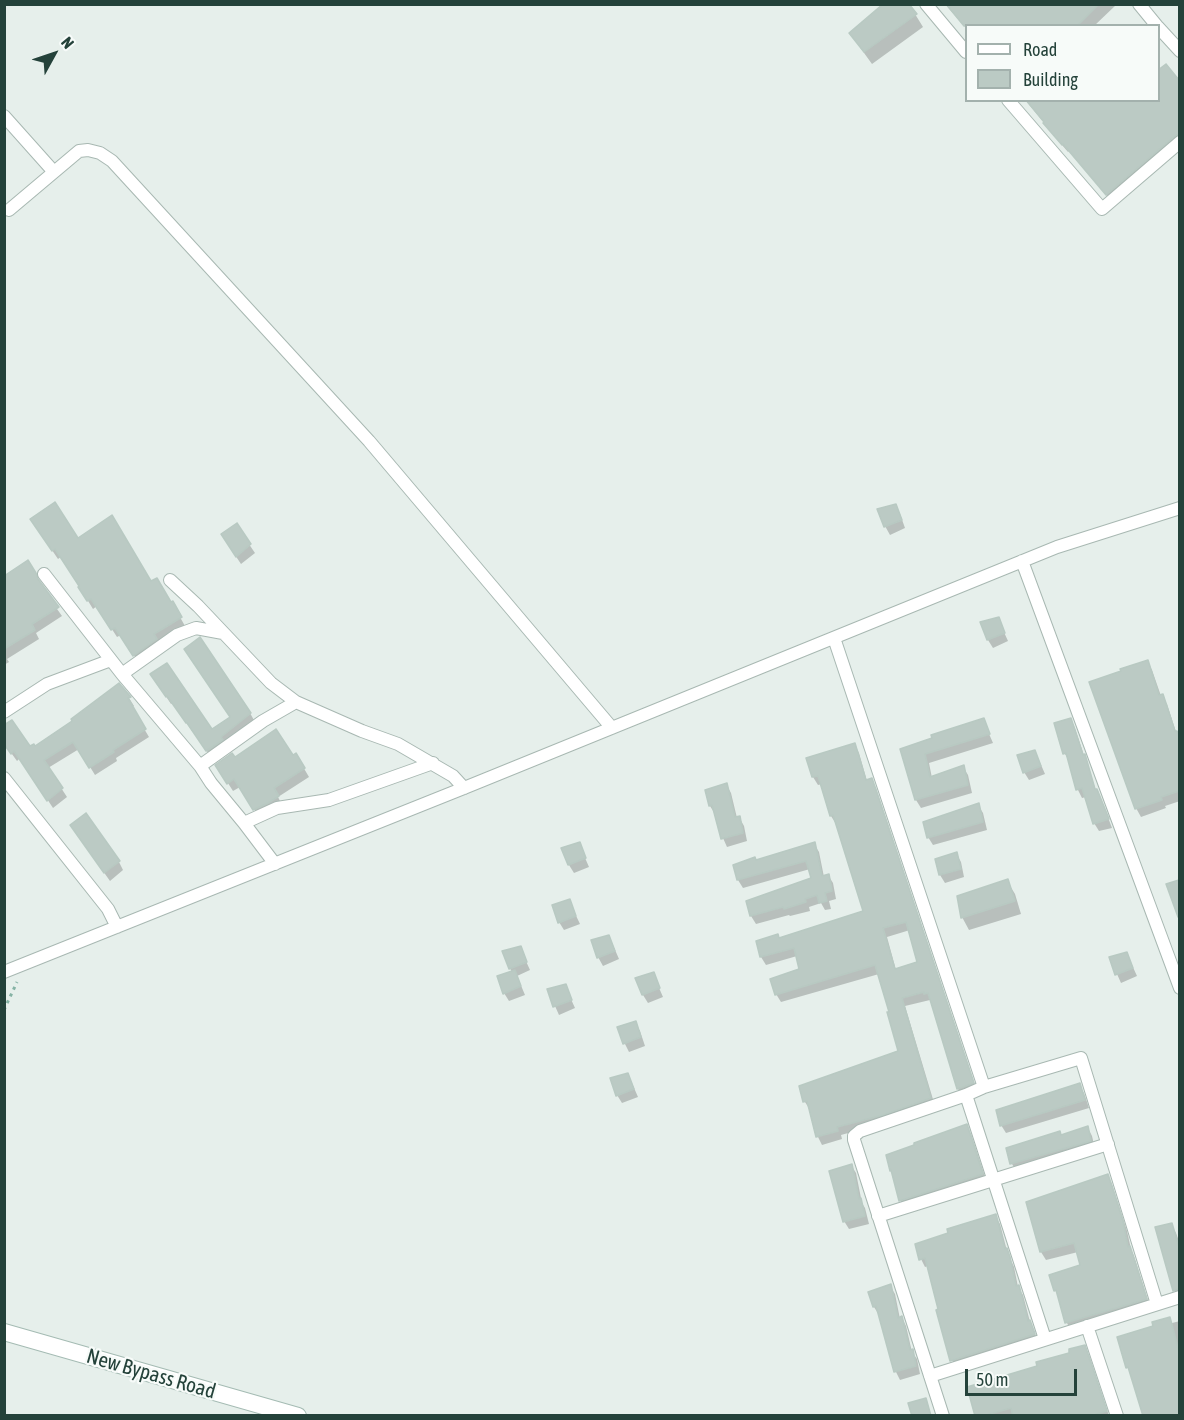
<!DOCTYPE html>
<html>
<head>
<meta charset="utf-8">
<style>
  body { margin:0 }
  #map { position:relative; width:1184px; height:1420px; overflow:hidden; background:#e6efeb; font-family:"Asap Condensed",sans-serif }
  canvas { display:block }
  .frame { position:absolute; inset:0; border:6px solid #24423a; pointer-events:none }
  .legend { position:absolute; left:965px; top:24px; width:195px; height:78px; box-sizing:border-box; background:#f7fbf9; border:2px solid #a3b1ad; margin:0; padding:8px 10px; list-style:none; font-size:18px; color:#24423a }
  .legend li { display:flex; align-items:center; gap:12px; height:30px }
  .legend b { width:30px; border:2px solid #a3b1ad }
  .north { position:absolute; left:24px; top:24px; width:60px; height:60px; -webkit-text-stroke:4px #f7fbf9; paint-order:stroke; rotate:50deg; font-size:16px; font-weight:700; line-height:24px; text-align:center; color:#24423a }
  .north::after { content:''; display:block; margin:auto; width:21px; height:27px; background:#24423a; clip-path:polygon(50% 0,100% 100%,50% 72%,0 100%) }
  .scale { position:absolute; left:965px; top:1369px; width:112px; height:27px; box-sizing:border-box; border:3px solid #24423a; border-top:0; padding-left:8px; font-size:18px; line-height:21px; white-space:nowrap; color:#24423a; -webkit-text-stroke:4px #f7fbf9; paint-order:stroke }
</style>
</head>
<body>
<div id="map">
<canvas width="1184" height="1420"></canvas>
<div class="frame"></div>
<ul class="legend">
<li><b style="height:8px;background:#fff"></b>Road</li>
<li><b style="height:16px;background:#bbcac4"></b>Building</li>
</ul>
<div class="north">N</div>
<div class="scale">50 m</div>
</div>
<script>
const c = document.querySelector('canvas').getContext('2d');
c.lineJoin = 'round';
function fill(path, color) {
  c.fillStyle = color;
  c.fill(path, 'evenodd');
}
function toPath(rows) {
  const path = new Path2D();
  for (const r of rows) {
    path.moveTo(r[0], r[1]);
    for (let i = 2; i < r.length; i += 2) path.lineTo(r[i], r[i + 1]);
  }
  return path;
}
function stroke(path, color, width, dash) {
  c.strokeStyle = color;
  c.lineWidth = width;
  c.lineCap = dash ? 'butt' : 'round';
  c.setLineDash(dash || []);
  c.stroke(path);
}
function drawText(font, color, halo, rows, align = 'center') {
  c.font = font + ' "Asap Condensed",sans-serif';
  c.lineWidth = 4.5;
  c.setLineDash([]);
  c.textBaseline = 'middle';
  c.strokeStyle = halo;
  c.fillStyle = color;
  for (const [text, x, y, turn = 0] of rows) {
    c.save();
    c.translate(x, y);
    c.rotate((+turn || 0) * Math.PI / 180);
    c.textAlign = isNaN(turn) ? turn : align;
    if (halo) c.strokeText(text, 0, 0);
    c.fillText(text, 0, 0);
    c.restore();
  }
}
const shadow = toPath([
  [945,4,1115,4,1116,5,1094,26,966,26,966,27,964,24,963,25],
  [915,14,923,27,872,64,859,46,851,33],
  [1166,67,1180,82,1180,144,1112,202,1069,151,1068,152,1050,131,1046,125,1025,100,1158,100],
  [895,505,900,514,905,528,890,535,885,526],
  [236,525,255,553,241,564,227,543],
  [37,528,77,540,151,583,172,603,185,626,139,663,121,635,117,637,97,606,93,609,61,557,58,559],
  [4,583,40,585,62,616,36,633,39,639,7,659,9,662,4,665],
  [998,619,1008,641,993,648,988,640],
  [1147,661,1152,670,1161,696,1162,696,1167,704,1176,732,1180,737,1180,801,1165,806,1166,808,1141,817,1136,808],
  [157,683,212,732,250,713,255,722,212,759,193,730,192,731,173,703,171,704],
  [119,685,129,698,134,706,131,707,149,737,116,758,117,761,95,775,79,749,48,768,67,797,53,808,20,758,17,761,4,743,35,748,74,721],
  [983,720,993,743,929,763,932,778,963,767,968,775,972,793,921,808,916,800,902,750],
  [1071,720,1075,728,1096,791,1101,799,1112,828,1099,831,1094,823,1086,797,1082,798,1078,790,1070,762,1065,754,1056,724],
  [855,745,859,753,867,781,871,780,876,788,977,1091,963,1097,958,1089,932,1001,930,1000,905,1006,935,1106,888,1122,841,1135,842,1139,822,1145,818,1137,811,1109,810,1110,805,1102,801,1087,900,1052,890,1013,879,974,781,1002,776,994,801,970,797,956,766,965,761,957,758,942,778,936,780,939,864,912,836,824,831,816,822,784,818,785,813,777,808,759],
  [910,930,919,963,896,970,887,937],
  [1035,751,1045,774,1029,780,1024,772],
  [296,755,309,777,278,797,282,805,259,817,240,787,233,791,217,766,234,759,292,758],
  [726,784,731,793,737,818,739,817,744,826,747,841,727,847,723,838,715,814,710,806,706,791],
  [978,805,983,813,987,830,933,845,928,837],
  [76,833,119,862,123,870,110,881],
  [579,844,589,867,574,873,569,865,563,849],
  [814,844,819,852,824,877,828,875,833,883,836,899,829,901,831,909,825,910,821,903,809,907,810,911,790,916,789,915,756,924,751,916,748,902,813,879,810,869,743,888,738,880,735,866,756,861],
  [956,853,961,862,964,877,945,883,940,875],
  [1007,881,1015,894,1021,914,969,930,962,917],
  [569,901,580,924,564,930,559,922],
  [609,936,619,959,603,966,598,957],
  [520,948,530,970,517,976,525,995,509,1001,504,993,512,973,510,968],
  [1127,954,1137,976,1121,983,1117,974,1111,958],
  [653,974,663,997,648,1003,643,995],
  [565,986,575,1008,559,1015,555,1006,549,990],
  [635,1023,640,1031,645,1046,629,1052,625,1044,619,1028],
  [628,1074,638,1097,622,1103,617,1095],
  [1079,1085,1084,1093,1089,1108,1006,1133,1001,1125],
  [966,1126,971,1134,987,1183,905,1208,900,1200],
  [1088,1128,1092,1136,1095,1149,1017,1172,1012,1164,1008,1149,1061,1136],
  [851,1165,856,1173,862,1203,865,1208,869,1224,849,1229,844,1221],
  [1108,1176,1112,1184,1127,1231,1131,1249,1134,1256,1150,1307,1071,1331,1067,1323,1060,1299,1055,1290,1082,1266,1078,1252,1046,1260,1041,1252,1028,1203],
  [995,1216,1000,1224,1007,1251,1014,1267,1018,1287,1023,1295,1030,1322,1034,1330,1038,1343,956,1368,952,1360,928,1266,925,1267,921,1259],
  [1171,1224,1176,1233,1180,1244,1179,1298,1174,1290],
  [890,1286,895,1294,900,1319,902,1318,906,1326,912,1352,917,1359,920,1374,900,1380,896,1372,880,1315,879,1315,874,1307,870,1293],
  [1180,1321,1180,1416,1144,1416,1132,1375,1128,1367,1172,1323],
  [1084,1347,1089,1355,1109,1416,976,1416,1039,1367,1071,1354]
]);
const building = toPath([
  [883,4,909,4,917,14,864,52,849,33,883,4],
  [946,4,1099,4,1077,26,964,26,946,4],
  [1166,64,1179,80,1179,134,1175,136,1106,195,1063,144,1062,145,1043,123,1044,122,1026,100,1158,100,1158,70,1166,64],
  [55,502,78,538,112,515,151,581,157,578,171,602,173,601,182,617,154,634,157,639,133,656,115,628,111,630,91,599,87,601,78,587,79,586,55,549,52,551,30,519,55,502],
  [896,504,902,520,884,527,877,509,896,504],
  [237,523,251,544,236,557,221,534,237,523],
  [28,560,36,573,38,579,59,607,32,624,35,630,4,649,4,576,28,560],
  [999,617,1005,633,987,640,980,622,999,617],
  [200,637,251,713,221,737,223,740,206,751,187,723,186,723,167,696,166,697,150,674,167,663,212,729,230,717,184,649,200,637],
  [1148,660,1159,695,1163,694,1175,731,1177,731,1179,737,1179,791,1161,797,1162,800,1135,809,1089,682,1121,671,1120,669,1148,660],
  [119,683,131,697,128,698,146,729,113,750,114,752,89,768,73,742,44,760,63,788,47,801,14,751,11,754,4,744,4,725,12,720,30,746,34,744,35,746,72,721,71,719,119,683],
  [984,718,990,734,925,754,930,777,964,765,968,785,915,800,900,749,932,738,931,735,984,718],
  [1071,718,1083,755,1085,754,1095,789,1097,789,1109,819,1093,824,1082,788,1076,790,1066,753,1063,754,1054,723,1071,718],
  [276,729,293,755,296,753,305,768,274,788,279,796,268,803,253,810,234,779,227,784,215,765,232,753,235,757,276,729],
  [855,743,866,780,872,778,974,1083,957,1089,928,993,924,994,924,992,902,998,931,1098,883,1115,837,1127,838,1131,816,1137,807,1101,803,1102,799,1086,898,1051,887,1012,889,1012,875,965,775,995,770,979,799,969,794,948,760,957,756,941,778,934,779,938,863,911,833,815,830,816,818,776,812,777,806,758,855,743],
  [906,922,917,962,895,969,883,928,906,922],
  [1035,750,1041,766,1023,773,1017,755,1035,750],
  [727,783,735,817,740,816,743,833,721,839,712,805,709,806,705,790,727,783],
  [979,803,983,822,927,838,923,822,979,803],
  [86,813,120,861,104,873,70,825,86,813],
  [580,842,586,858,568,865,561,848,580,842],
  [815,842,822,876,829,874,832,891,825,893,827,901,819,903,817,895,805,899,806,902,784,909,783,907,750,916,746,901,811,878,806,861,737,880,733,865,755,857,756,860,815,842],
  [957,852,961,869,939,875,935,859,957,852],
  [1008,879,1015,901,961,918,957,896,1008,879],
  [1179,880,1179,916,1178,917,1166,884,1179,880],
  [570,899,576,916,558,923,552,905,570,899],
  [609,935,615,951,597,958,591,940,609,935],
  [521,946,527,962,509,969,502,951,521,946],
  [1127,952,1133,968,1115,975,1109,957,1127,952],
  [515,970,521,986,503,994,497,976,515,970],
  [654,972,660,988,642,995,635,978,654,972],
  [566,984,572,1000,553,1007,547,989,566,984],
  [636,1021,641,1037,623,1044,617,1027,636,1021],
  [628,1073,634,1089,616,1096,610,1078,628,1073],
  [1080,1083,1085,1100,1000,1126,996,1110,1080,1083],
  [967,1124,983,1174,899,1201,891,1170,890,1171,886,1155,914,1145,914,1143,967,1124],
  [1088,1126,1091,1141,1010,1164,1006,1148,1060,1131,1061,1135,1088,1126],
  [852,1164,859,1199,861,1198,865,1216,843,1222,829,1171,852,1164],
  [1108,1174,1123,1221,1128,1247,1130,1246,1147,1299,1065,1323,1056,1290,1054,1291,1049,1275,1080,1265,1074,1243,1040,1252,1026,1202,1108,1174],
  [996,1214,1005,1249,1007,1248,1010,1257,1016,1286,1019,1285,1028,1321,1030,1320,1035,1334,950,1361,936,1310,938,1309,925,1258,919,1260,915,1244,948,1233,947,1229,996,1214],
  [1172,1223,1179,1247,1179,1289,1173,1291,1155,1227,1172,1223],
  [891,1284,898,1318,902,1316,910,1350,913,1349,916,1366,894,1372,876,1306,873,1307,868,1292,891,1284],
  [1170,1317,1179,1352,1179,1416,1143,1416,1128,1367,1126,1368,1117,1337,1153,1326,1152,1322,1170,1317],
  [1085,1345,1107,1411,1090,1416,1013,1416,1011,1408,983,1416,975,1416,967,1387,1037,1366,1036,1362,1069,1353,1069,1349,1085,1345],
  [926,1398,931,1416,912,1416,908,1403,926,1398]
]);
const path = toPath([
  [4,1010,17,982]
]);
const minor = toPath([
  [926,4,966,52],
  [1139,4,1157,26],
  [1158,27,1180,51],
  [1008,100,1102,209,1180,142],
  [4,116,54,172],
  [9,210,79,151,88,150,100,153,112,161,369,441,612,728],
  [1022,561,1180,988],
  [44,574,122,674,200,766,211,783,244,823,275,864],
  [170,580,198,606,271,683,296,702,362,731,398,744,453,776,464,788],
  [834,638,984,1087],
  [122,674,177,635,196,628,223,633],
  [4,712,47,684,111,660],
  [200,766,263,721,296,702],
  [4,778,108,909,117,927],
  [244,823,277,808,329,800,433,763],
  [4,972,464,788,1057,547,1180,508],
  [966,1095,1045,1339],
  [878,1216,1108,1144],
  [1087,1326,1117,1416],
  [930,1376,1180,1297],
  [943,1416,854,1140,854,1136,860,1131,966,1095,984,1087,1081,1058,1157,1304]
]);
const secondary = toPath([
  [4,1332,298,1416]
]);
const streetNames = [
  ["New Bypass Road",151,1374,16]
];
fill(shadow, '#0003');
fill(building, '#bbcac4');
stroke(building, '#b8c9c2', 1.5);
stroke(minor, '#a8b8b2', 14);
stroke(secondary, '#a4bbb3', 18);
stroke(path, '#86b3a5', 3, [3, 4.5]);
stroke(minor, '#fff', 12);
stroke(secondary, '#fff', 16);
drawText('21px', '#24423a', '#f7fbf9', streetNames);
</script>
</body>
</html>
